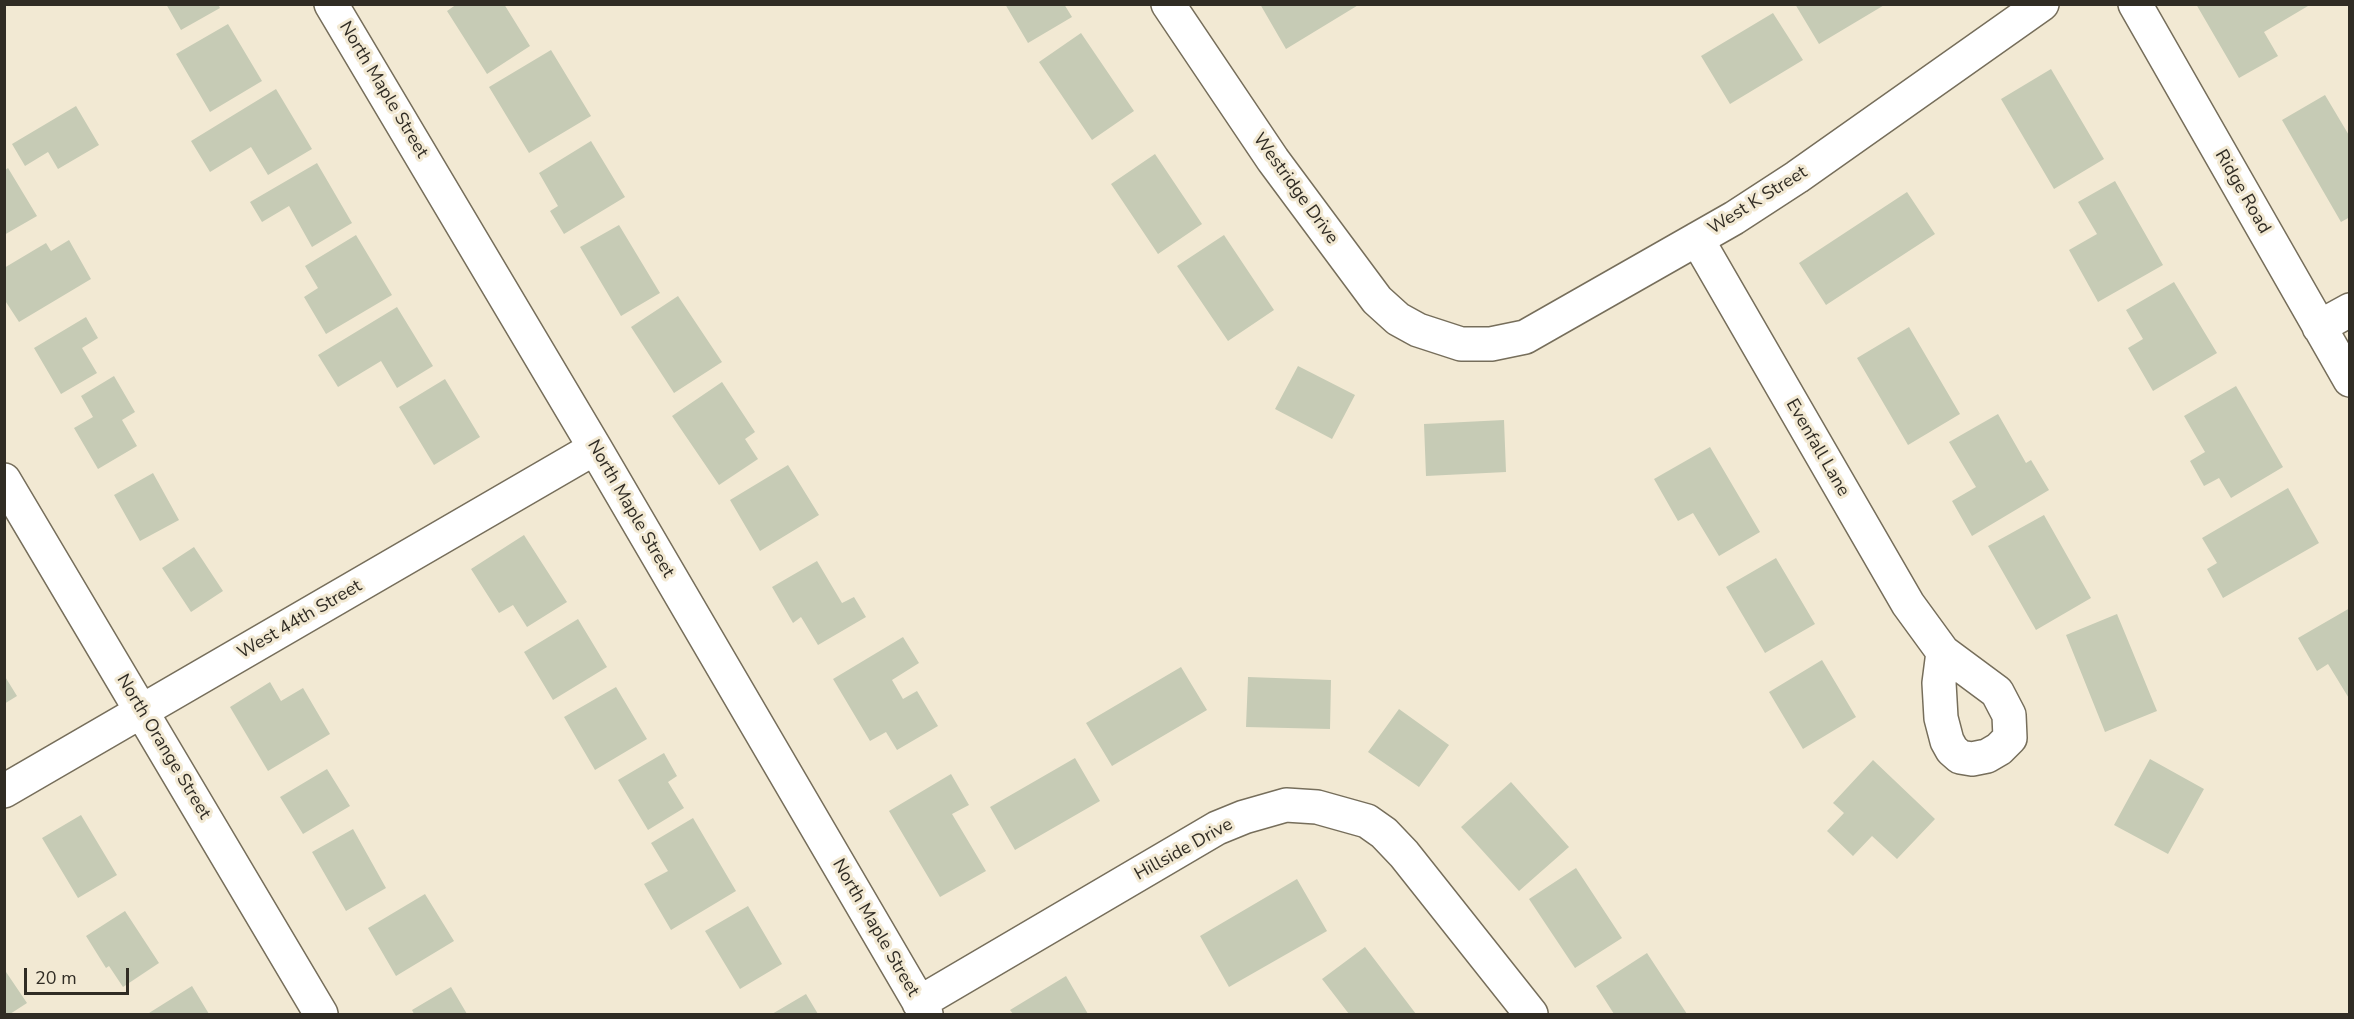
<!DOCTYPE html>
<html>
<head>
<meta charset="utf-8">
<style>
  body { margin:0 }
  #map { position:relative; width:2354px; height:1019px; overflow:hidden; background:#f2e9d3; font-family:"Nunito Sans",sans-serif }
  canvas { display:block }
  .frame { position:absolute; inset:0; border:6px solid #302c24; pointer-events:none }
  .scale { position:absolute; left:24px; top:968px; width:105px; height:27px; box-sizing:border-box; border:3px solid #302c24; border-top:0; padding-left:8px; font-size:18px; line-height:21px; white-space:nowrap; color:#302c24; -webkit-text-stroke:4px #f2e9d3; paint-order:stroke }
</style>
</head>
<body>
<div id="map">
<canvas width="2354" height="1019"></canvas>
<div class="frame"></div>
<div class="scale">20 m</div>
</div>
<script>
const c = document.querySelector('canvas').getContext('2d');
c.lineJoin = 'round';
function fill(path, color) {
  c.fillStyle = color;
  c.fill(path, 'evenodd');
}
function toPath(rows) {
  const path = new Path2D();
  for (const r of rows) {
    path.moveTo(r[0], r[1]);
    for (let i = 2; i < r.length; i += 2) path.lineTo(r[i], r[i + 1]);
  }
  return path;
}
function stroke(path, color, width, dash) {
  c.strokeStyle = color;
  c.lineWidth = width;
  c.lineCap = dash ? 'butt' : 'round';
  c.setLineDash(dash || []);
  c.stroke(path);
}
function drawText(font, color, halo, rows, align = 'center') {
  c.font = font + ' "Nunito Sans",sans-serif';
  c.lineWidth = 6;
  c.setLineDash([]);
  c.textBaseline = 'middle';
  c.strokeStyle = halo;
  c.fillStyle = color;
  for (const [text, x, y, turn = 0] of rows) {
    c.save();
    c.translate(x, y);
    c.rotate((+turn || 0) * Math.PI / 180);
    c.textAlign = isNaN(turn) ? turn : align;
    if (halo) c.strokeText(text, 0, 0);
    c.fillText(text, 0, 0);
    c.restore();
  }
}
const building = toPath([
  [166,4,218,4,220,8,181,30],
  [457,4,504,4,530,46,487,74,447,11],
  [1005,4,1064,4,1072,17,1028,43],
  [1260,4,1360,4,1286,49],
  [1795,4,1886,4,1819,44],
  [2196,4,2307,4,2308,6,2264,32,2278,56,2239,78],
  [1773,13,1803,60,1730,104,1701,56],
  [228,24,262,81,210,112,176,54],
  [1081,33,1134,111,1092,140,1039,62],
  [551,50,591,116,529,153,489,87],
  [2051,69,2104,159,2054,189,2001,99],
  [276,89,312,149,268,175,251,147,210,172,191,141],
  [2325,95,2350,137,2350,217,2341,222,2282,120],
  [76,106,99,145,58,169,48,152,25,166,12,144],
  [591,141,625,197,564,234,550,211,558,206,539,173],
  [1155,154,1202,224,1158,254,1111,184],
  [317,163,352,223,312,247,289,206,262,222,250,202],
  [8,168,37,216,4,235,4,171],
  [2115,181,2163,265,2098,302,2069,250,2097,234,2078,202],
  [1907,192,1935,234,1826,305,1799,263],
  [619,225,660,293,621,316,580,247],
  [356,235,392,295,326,334,304,297,318,288,305,266],
  [1224,235,1274,310,1228,341,1177,266],
  [69,240,91,279,19,322,4,299,4,268,46,243,51,251],
  [2174,282,2217,353,2153,391,2128,348,2143,339,2126,310],
  [678,296,722,362,674,393,631,327],
  [397,307,433,366,397,388,381,361,338,387,318,355],
  [86,317,98,338,82,348,97,373,61,394,34,348],
  [1909,327,1960,414,1908,445,1857,358],
  [1298,366,1355,395,1332,439,1275,409],
  [114,376,135,412,122,420,137,446,98,469,74,428,93,417,81,396],
  [445,379,480,437,434,465,399,407],
  [722,382,755,432,745,439,758,459,719,485,672,416],
  [2236,386,2283,467,2231,498,2219,478,2204,486,2190,461,2205,452,2184,416],
  [1998,414,2026,463,2031,460,2049,490,1972,536,1952,501,1976,487,1949,442],
  [1504,420,1506,472,1426,476,1424,424],
  [1710,447,1760,532,1719,556,1693,513,1678,521,1654,479],
  [788,465,819,515,760,551,730,500],
  [153,473,179,520,140,541,114,495],
  [2288,488,2319,543,2223,598,2207,569,2217,563,2202,538],
  [2044,515,2091,598,2036,630,1988,546],
  [524,535,567,602,527,627,513,605,499,613,471,569],
  [194,547,223,591,191,612,162,568],
  [1776,558,1815,624,1765,653,1726,587],
  [817,561,842,603,854,597,866,617,818,645,801,617,793,623,772,587],
  [2350,608,2350,700,2328,664,2317,671,2298,638],
  [2117,614,2157,711,2105,732,2066,635],
  [578,619,607,667,553,700,524,652],
  [903,637,919,663,892,680,903,699,917,691,938,726,897,750,886,732,870,741,833,679],
  [1822,660,1856,717,1803,749,1769,692],
  [1181,667,1207,710,1112,766,1086,723],
  [4,675,17,696,4,704],
  [1248,677,1331,680,1330,729,1246,727],
  [270,682,281,701,303,688,330,734,268,771,230,707],
  [616,687,647,739,595,770,564,717],
  [1399,709,1449,745,1419,787,1368,752],
  [664,753,677,776,668,782,684,808,648,830,618,780],
  [1075,758,1100,801,1015,850,990,807],
  [2150,759,2204,789,2168,854,2114,825],
  [1873,760,1935,819,1897,859,1872,836,1853,856,1827,831,1844,813,1833,803],
  [327,769,350,806,303,834,280,797],
  [951,774,969,805,952,814,986,871,940,897,889,811],
  [1511,782,1569,847,1519,891,1461,827],
  [81,815,117,875,78,898,42,838],
  [693,818,736,891,671,930,644,884,668,871,651,843],
  [353,829,386,888,346,911,312,852],
  [1576,868,1622,938,1575,968,1529,899],
  [1297,879,1327,931,1229,987,1200,936],
  [425,894,454,941,396,976,368,928],
  [748,906,782,964,740,989,705,931],
  [125,911,159,963,123,987,109,966,106,968,86,936],
  [1365,947,1416,1014,1349,1014,1322,979],
  [1647,953,1687,1014,1614,1014,1596,986],
  [4,969,27,1003,10,1014,4,1014],
  [1066,976,1088,1014,1013,1014,1010,1010],
  [192,986,209,1014,149,1014,149,1013],
  [451,987,467,1014,414,1014,412,1010],
  [806,994,818,1014,772,1014]
]);
const minor = toPath([
  [331,4,595,448,926,1014],
  [1168,4,1273,160,1377,300,1398,319,1418,330,1461,344,1491,344,1525,337,1734,218,1797,177,2042,4],
  [2135,4,2350,380],
  [1697,239,1908,604,1943,652],
  [2319,327,2350,310],
  [4,480,321,1014],
  [1943,652,1997,692,2009,715,2010,738,1999,749,1987,756,1972,759,1960,757,1952,750,1947,741,1941,718,1939,683,1943,652],
  [4,791,595,448],
  [919,1003,1217,828,1244,817,1286,805,1317,807,1367,821,1384,833,1404,854,1531,1014]
]);
const streetNames = [
  ["North Maple Street",383,90,59],
  ["Westridge Drive",1295,189,54],
  ["Ridge Road",2242,192,60],
  ["West K Street",1758,201,-32],
  ["Evenfall Lane",1817,448,60],
  ["North Maple Street",630,509,60],
  ["West 44th Street",300,620,-30],
  ["North Orange Street",163,747,59],
  ["Hillside Drive",1184,850,-29],
  ["North Maple Street",875,928,60]
];
fill(building, '#c6cbb5');
stroke(minor, '#766e5b', 36);
stroke(minor, '#fff', 33);
drawText('18px', '#302c24', '#f2e9d3', streetNames);
</script>
</body>
</html>
